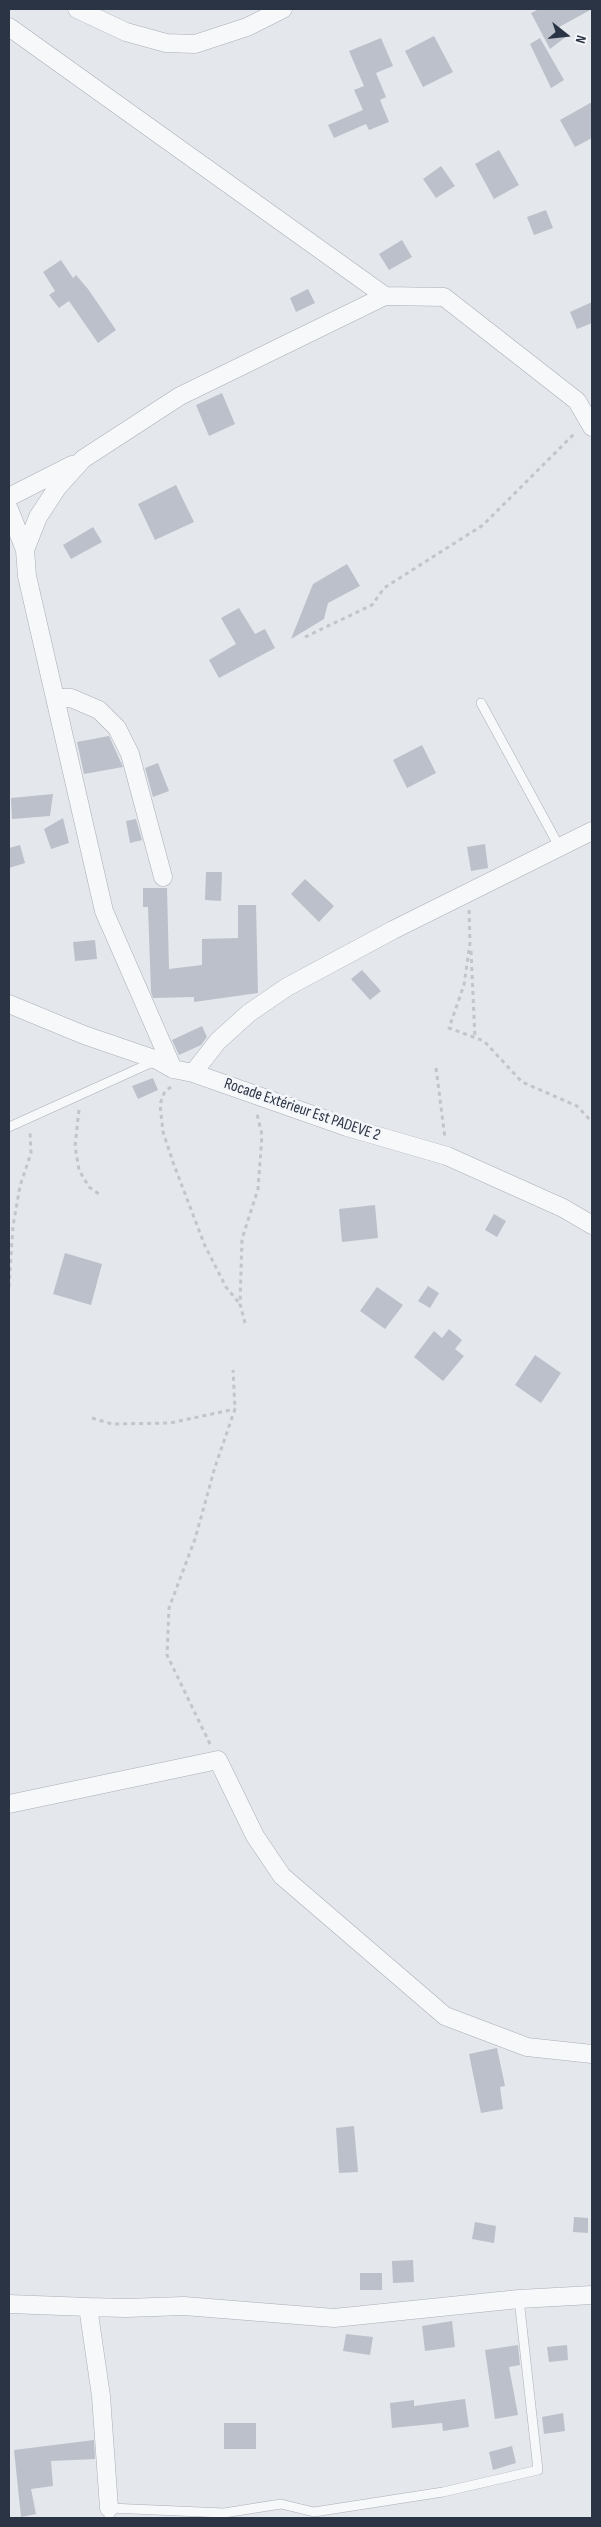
<!DOCTYPE html>
<html>
<head>
<meta charset="utf-8">
<style>
  body { margin:0 }
  #map { position:relative; width:601px; height:2527px; overflow:hidden; background:#e4e7ec; font-family:"Sofia Sans Condensed",sans-serif }
  canvas { display:block }
  .frame { position:absolute; inset:0; border:10px solid #2b3445; pointer-events:none }
  .north { position:absolute; left:541px; top:10px; width:50px; height:50px; -webkit-text-stroke:4px #f4f6f9; paint-order:stroke; rotate:106deg; font-size:14px; font-weight:700; line-height:20px; text-align:center; color:#2b3445 }
  .north::after { content:''; display:block; margin:auto; width:18px; height:22px; background:#2b3445; clip-path:polygon(50% 0,100% 100%,50% 72%,0 100%) }
</style>
</head>
<body>
<div id="map">
<canvas width="601" height="2527"></canvas>
<div class="frame"></div>
<div class="north">N</div>
</div>
<script>
const c = document.querySelector('canvas').getContext('2d');
c.lineJoin = 'round';
function fill(path, color) {
  c.fillStyle = color;
  c.fill(path, 'evenodd');
}
function toPath(rows) {
  const path = new Path2D();
  for (const r of rows) {
    path.moveTo(r[0], r[1]);
    for (let i = 2; i < r.length; i += 2) path.lineTo(r[i], r[i + 1]);
  }
  return path;
}
function stroke(path, color, width, dash) {
  c.strokeStyle = color;
  c.lineWidth = width;
  c.lineCap = dash ? 'butt' : 'round';
  c.setLineDash(dash || []);
  c.stroke(path);
}
function drawText(font, color, halo, rows, align = 'center') {
  c.font = font + ' "Sofia Sans Condensed",sans-serif';
  c.lineWidth = 5;
  c.setLineDash([]);
  c.textBaseline = 'middle';
  c.strokeStyle = halo;
  c.fillStyle = color;
  for (const [text, x, y, turn = 0] of rows) {
    c.save();
    c.translate(x, y);
    c.rotate((+turn || 0) * Math.PI / 180);
    c.textAlign = isNaN(turn) ? turn : align;
    if (halo) c.strokeText(text, 0, 0);
    c.fillText(text, 0, 0);
    c.restore();
  }
}
const building = toPath([
  [539,9,592,9,559,27,567,36,550,49,531,13],
  [434,36,453,72,423,87,405,51],
  [381,38,393,66,376,73,386,97,380,100,389,122,369,130,366,124,334,138,328,125,363,110,354,90,364,86,349,51],
  [540,38,564,80,551,88,530,44],
  [592,102,592,138,575,147,560,120],
  [499,150,519,185,494,199,475,164],
  [441,166,455,186,436,198,423,179],
  [546,210,553,228,534,235,527,217],
  [402,240,412,257,389,270,379,254],
  [61,260,73,278,76,275,88,289,116,330,98,343,69,301,59,308,49,295,55,291,43,272],
  [308,289,315,303,296,312,290,298],
  [592,302,592,323,577,329,570,312],
  [222,393,235,424,209,436,196,405],
  [176,485,194,522,155,540,138,504],
  [93,527,102,542,71,559,63,545],
  [347,564,360,586,328,603,324,619,291,639,313,584],
  [239,608,255,634,265,629,275,648,219,678,209,660,236,644,221,618],
  [109,736,123,767,84,774,77,742],
  [422,745,436,773,407,788,393,760],
  [158,763,169,791,153,797,145,768],
  [53,794,50,816,12,819,11,798],
  [63,818,69,843,51,849,44,829],
  [136,819,142,840,130,843,126,821],
  [485,844,488,868,471,871,467,847],
  [20,845,25,863,9,868,9,848],
  [206,872,222,872,221,901,205,900],
  [305,879,334,906,319,922,291,894],
  [143,888,167,888,169,969,202,965,202,939,238,938,238,905,256,905,258,993,194,1002,194,997,153,998,151,992,148,907,143,907],
  [95,940,97,959,75,961,73,942],
  [362,970,381,991,370,1000,351,979],
  [202,1026,207,1037,201,1045,179,1055,172,1040],
  [153,1078,158,1090,138,1099,132,1086],
  [375,1205,378,1238,342,1242,339,1209],
  [494,1214,506,1221,497,1237,485,1230],
  [65,1253,102,1264,91,1305,53,1294],
  [428,1286,439,1293,430,1308,418,1301],
  [377,1287,403,1305,385,1329,360,1311],
  [449,1329,462,1340,455,1349,464,1356,443,1381,414,1357,434,1331,442,1338],
  [535,1355,561,1373,541,1403,515,1385],
  [497,2048,505,2086,500,2087,503,2109,481,2113,469,2054],
  [354,2126,358,2172,339,2173,336,2128],
  [574,2217,588,2218,588,2233,573,2232],
  [475,2222,496,2226,494,2243,472,2239],
  [413,2260,414,2282,393,2283,392,2261],
  [360,2273,382,2273,382,2290,360,2290],
  [452,2321,455,2347,425,2351,422,2326],
  [346,2334,373,2337,370,2355,343,2351],
  [518,2345,520,2365,509,2367,518,2415,495,2419,485,2350],
  [567,2345,568,2360,549,2362,547,2347],
  [465,2399,469,2427,443,2431,442,2423,392,2428,390,2403,414,2400,414,2406],
  [563,2413,565,2431,544,2434,542,2417],
  [224,2423,256,2423,256,2449,224,2449],
  [94,2440,95,2459,51,2461,53,2486,31,2489,36,2514,21,2517,14,2450],
  [512,2446,516,2463,493,2470,489,2452]
]);
const path = toPath([
  [305,637,372,605,384,588,483,525,576,432],
  [469,910,470,943,464,985,449,1028,484,1041,522,1082,577,1106,592,1122],
  [471,951,475,1038],
  [436,1068,445,1138],
  [171,1087,165,1091,160,1104,163,1132,174,1165,205,1246,226,1287,240,1304],
  [79,1110,75,1146,79,1170,89,1187,99,1194],
  [9,1287,13,1226,20,1186,31,1153,30,1131],
  [245,1323,240,1304,242,1239,258,1189,262,1135,257,1114],
  [92,1418,112,1424,170,1423,235,1409],
  [210,1744,167,1655,169,1608,195,1539,215,1467,235,1409,233,1370]
]);
const lane = toPath([
  [481,703,560,848],
  [9,1127,155,1061],
  [109,2518,109,2508,224,2513,281,2504,314,2512,443,2492,538,2470,519,2299]
]);
const street = toPath([
  [77,9,126,32,166,43,195,44,247,27,283,9],
  [9,27,385,296,180,396,83,459,57,488,38,517,25,550,27,576,104,911,173,1069],
  [385,296,444,297,577,401,592,427],
  [9,497,72,465],
  [9,509,25,550],
  [55,698,71,698,99,710,117,728,130,754,163,877],
  [9,1004,84,1035,157,1060,173,1069,193,1073,347,1127,447,1156,563,1208,592,1225],
  [193,1073,218,1041,249,1013,287,987,393,930,592,831],
  [9,1804,218,1760,255,1836,282,1876,445,2016,527,2047,592,2054],
  [9,2304,88,2307],
  [109,2508,101,2396,88,2307,126,2308,184,2306,334,2318,519,2299,592,2295]
]);
const streetNames = [
  ["Rocade Extérieur Est PADEVE 2",302,1110,19]
];
fill(building, '#bbc0ca');
stroke(lane, '#a9aeb7', 10);
stroke(street, '#a9aeb7', 19);
stroke(path, '#c2c5cb', 3, [4, 4]);
stroke(lane, '#f7f8fa', 9);
stroke(street, '#f7f8fa', 18);
drawText('16px', '#2b3445', '#f4f6f9', streetNames);
</script>
</body>
</html>
